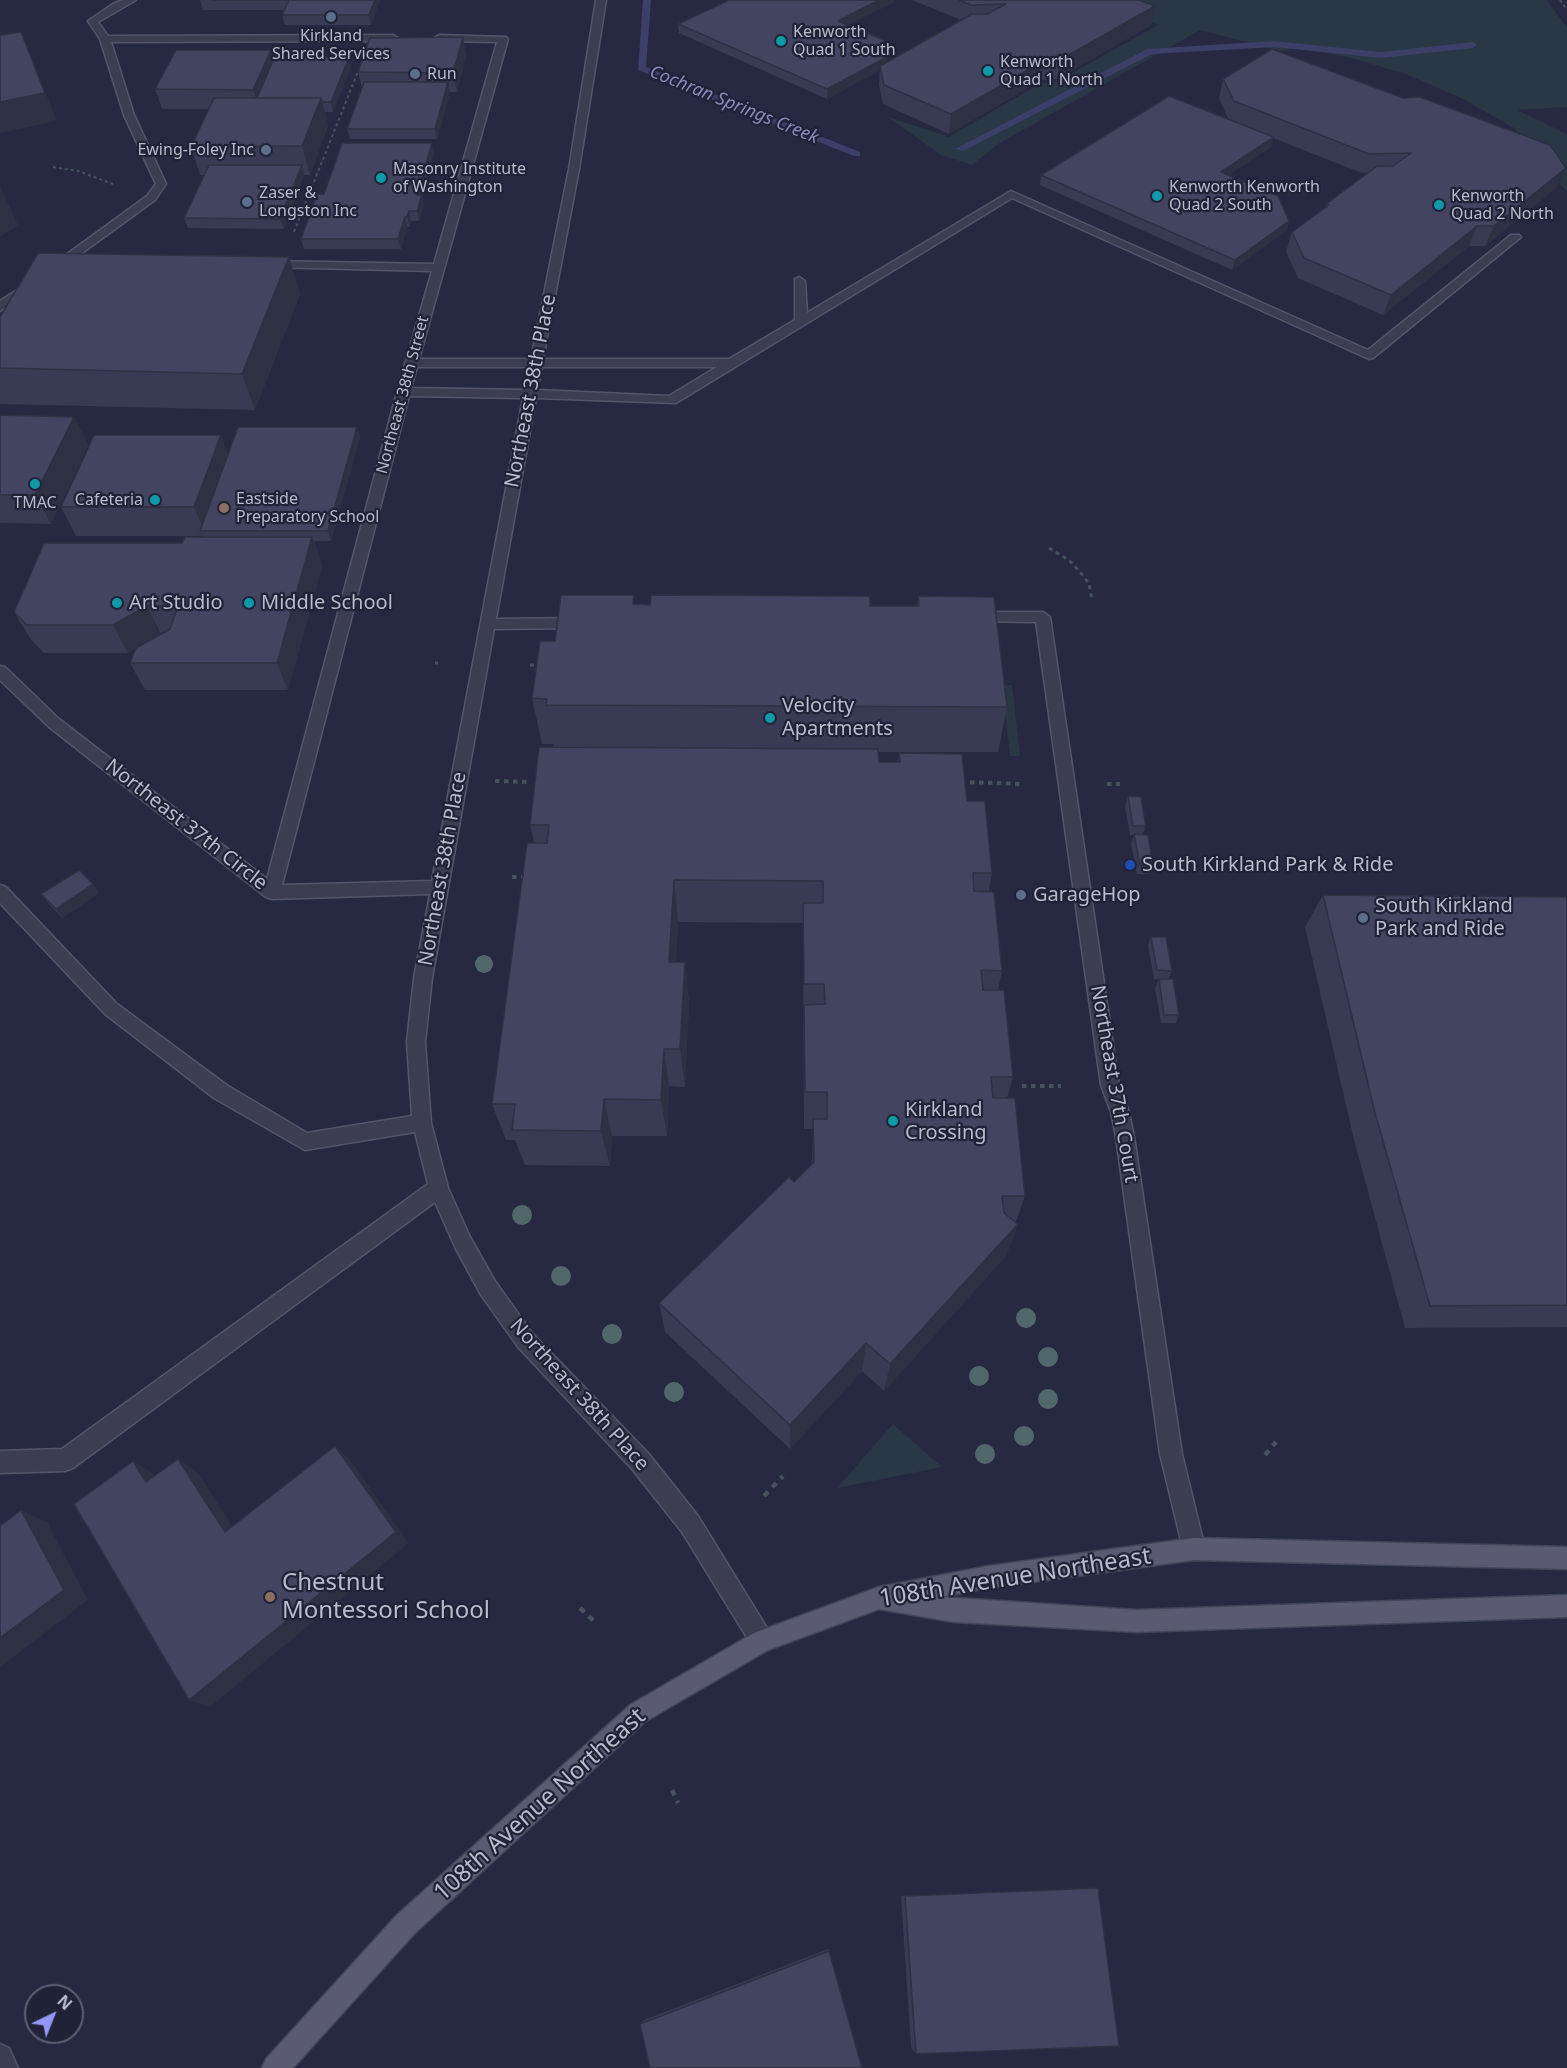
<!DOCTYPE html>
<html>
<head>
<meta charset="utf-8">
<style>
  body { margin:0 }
  #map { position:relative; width:1567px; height:2068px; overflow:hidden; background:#272943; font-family:"Noto Sans",sans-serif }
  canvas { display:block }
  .north { position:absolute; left:24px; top:1984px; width:60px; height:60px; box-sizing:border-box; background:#202238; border:2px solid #5d5f73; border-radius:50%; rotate:43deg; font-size:16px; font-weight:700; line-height:24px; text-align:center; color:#b9bacc }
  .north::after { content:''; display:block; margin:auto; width:21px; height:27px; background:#9396f7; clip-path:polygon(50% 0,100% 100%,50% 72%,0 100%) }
</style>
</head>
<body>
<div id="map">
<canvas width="1567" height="2068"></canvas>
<div class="north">N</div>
</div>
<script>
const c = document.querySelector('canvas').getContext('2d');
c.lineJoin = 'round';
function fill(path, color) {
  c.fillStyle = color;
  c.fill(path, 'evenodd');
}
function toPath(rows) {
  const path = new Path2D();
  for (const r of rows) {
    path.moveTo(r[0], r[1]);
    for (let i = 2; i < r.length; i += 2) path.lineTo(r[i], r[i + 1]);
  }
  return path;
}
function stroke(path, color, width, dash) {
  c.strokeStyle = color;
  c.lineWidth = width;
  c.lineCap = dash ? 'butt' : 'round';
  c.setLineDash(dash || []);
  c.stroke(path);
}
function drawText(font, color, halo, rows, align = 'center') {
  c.font = font + ' "Noto Sans",sans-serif';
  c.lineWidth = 4.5;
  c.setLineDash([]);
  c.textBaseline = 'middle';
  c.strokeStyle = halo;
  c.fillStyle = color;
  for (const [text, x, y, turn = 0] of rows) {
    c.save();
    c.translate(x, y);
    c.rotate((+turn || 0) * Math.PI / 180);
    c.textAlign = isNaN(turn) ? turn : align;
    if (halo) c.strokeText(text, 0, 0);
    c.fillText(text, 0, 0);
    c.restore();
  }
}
const green = toPath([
  [1095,0,1547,0,1567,28,1567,107,1517,110,1567,134,1567,192,1514,128,1463,99,1406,74,1355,59,1297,47,1281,51,1200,30,998,144,972,165,941,155,888,117,949,137,1041,83,1056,82,1158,25],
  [1002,685,1012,685,1020,756,1010,756],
  [893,1424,942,1467,837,1488]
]);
const stream = toPath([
  [643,0,651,0,646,67,860,152,860,156,854,156,638,70,643,0],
  [1274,41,1381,52,1473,42,1477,45,1473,48,1381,58,1274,47,1152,54,963,151,955,149,1147,49,1274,41]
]);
const pathFar3 = toPath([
  [1560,0,1567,10],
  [53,167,78,171,113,184],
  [294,232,359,69]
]);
const pathFar2 = toPath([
  [1049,548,1070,561,1085,578,1089,584,1092,600],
  [435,663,438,663],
  [530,665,539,665]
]);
const pathFar1 = toPath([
  [495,781,531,782],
  [961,782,1023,784],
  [1107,784,1120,784],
  [512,877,526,877],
  [1022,1086,1061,1086]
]);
const path = toPath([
  [1265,1455,1276,1442],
  [764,1496,783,1476],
  [580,1608,595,1622],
  [672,1790,678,1803]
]);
const minor = toPath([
  [123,0,136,0,98,22,108,36,393,35,398,38,393,41,111,42,134,115,166,184,155,200,60,269,52,269,52,265,147,196,156,184,124,115,100,39,88,21,113,4,123,0],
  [596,0,606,0,579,169,543,359,729,359,795,320,795,279,799,277,805,281,807,313,1011,191,1368,350,1511,235,1519,235,1521,237,1373,358,1369,359,1012,198,676,403,536,398,496,619,580,618,587,623,580,628,494,629,432,978,425,1042,431,1123,448,1188,470,1237,495,1281,532,1333,648,1453,698,1516,770,1633,774,1641,770,1649,762,1653,754,1649,682,1532,632,1469,518,1347,481,1295,456,1249,435,1202,73,1468,65,1471,0,1473,0,1451,62,1449,428,1184,415,1132,305,1150,214,1098,105,1014,0,903,0,885,6,887,117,1004,228,1086,307,1133,412,1116,407,1042,414,978,430,894,272,899,266,897,49,727,0,680,0,666,5,667,59,719,267,879,397,392,432,271,268,267,262,264,268,261,434,264,497,42,439,41,434,38,439,35,506,37,508,39,419,359,531,359,569,169,596,0],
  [417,367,529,367,524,390,411,388,417,367],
  [542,367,717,367,669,396,537,390,542,367],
  [409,396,523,398,432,881,282,885,409,396],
  [28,283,32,284,32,290,0,311,0,301,28,283],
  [973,612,1043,612,1050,617,1119,1085,1129,1112,1134,1137,1182,1454,1205,1549,1202,1557,1194,1560,1186,1557,1183,1549,1160,1454,1116,1137,1111,1112,1101,1085,1036,622,968,621,966,617,968,613,973,612],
  [0,2044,9,2048,18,2068,0,2068,0,2044]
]);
const major = toPath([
  [1194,1538,1567,1547,1567,1569,1194,1560,989,1588,941,1597,1136,1610,1567,1595,1567,1617,1136,1632,954,1622,879,1609,768,1650,646,1721,415,1933,293,2068,262,2068,266,2059,397,1915,630,1705,754,1633,879,1587,989,1566,1194,1538]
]);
const trees = [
  [484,964,9],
  [522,1215,10],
  [561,1276,10],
  [1026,1318,10],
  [612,1334,10],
  [1048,1357,10],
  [979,1376,10],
  [674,1392,10],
  [1048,1399,10],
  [1024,1436,10],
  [985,1454,10]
];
const wall = toPath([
  [200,0,380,0,371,25,285,25,282,15,285,10,203,10],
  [729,0,894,0,894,2,848,25,887,62,961,20,912,0,1139,0,1155,6,1151,25,1057,79,1041,80,949,134,883,104,879,85,880,70,827,99,679,33,678,24],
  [463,37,466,56,457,92,450,92,437,139,350,139,347,129,362,88,358,72],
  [271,50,274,60,349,57,351,67,333,112,325,112,328,126,310,175,304,175,284,229,188,228,184,218,205,175,200,175,191,147,209,109,162,109,155,89],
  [1223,79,1557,187,1485,246,1469,246,1383,315,1298,278,1286,252,1292,232,1324,209,1326,204,1368,173,1362,173,1273,138,1271,147,1228,175,1289,221,1286,231,1232,270,1040,185,1041,175,1228,119,1219,98],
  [434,153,422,195,424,205,419,221,411,221,410,227,407,227,401,249,304,249,301,239,324,194],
  [289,257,300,294,255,410,0,404,0,317],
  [0,415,74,417,88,445,51,524,0,523],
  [221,435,228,454,360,437,331,541,314,541,322,566,288,690,145,690,130,663,136,648,128,653,44,653,31,640,14,612,182,543,203,537,202,536,76,536,61,507],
  [918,596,1007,707,998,752,879,752,879,762,898,762,899,753,967,801,992,873,989,891,1002,971,998,990,1013,1077,1007,1098,1025,1196,1016,1222,1018,1224,1006,1256,884,1391,862,1371,790,1449,665,1332,659,1303,794,1182,812,1164,813,1129,804,1129,803,923,678,922,676,962,685,962,689,1002,685,1087,669,1086,667,1136,612,1136,610,1166,525,1165,515,1140,506,1140,492,1104,534,843,530,825,554,747,554,744,542,744,532,698,635,604,917,606],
  [1128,796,1146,826,1143,834,1153,865,1150,874,1137,874,1131,844,1134,835,1130,835,1125,806],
  [93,884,99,893,62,918,48,903,41,894],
  [1323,895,1567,897,1567,1327,1405,1328,1354,1140,1305,927],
  [1151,937,1172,971,1168,979,1154,979,1148,945],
  [1159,979,1179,1015,1176,1023,1161,1023,1155,988],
  [1086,1888,1098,1888,916,2054,911,2047,901,1896],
  [828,1949,829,1951,640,2024,644,2020]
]);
const shadedWall = toPath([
  [375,0,380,0,371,25,369,15],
  [879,0,894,0,894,2,838,30,838,21],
  [1155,6,1151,25,1057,79,1060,60],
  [21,32,57,121,0,133,0,102],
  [463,37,466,56,457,92,453,73],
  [271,50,277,69,257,102,253,90],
  [349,57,351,67,333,112,331,102],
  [887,57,887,67,880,66,880,70,827,99,827,89],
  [1044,61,1041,80,949,134,951,114],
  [448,82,450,92,437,139,435,129],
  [321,98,328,126,310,175,302,146],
  [1274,137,1271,147,1218,182,1221,172],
  [432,143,434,153,422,195,424,205,419,221,417,211,417,195],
  [302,165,304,175,284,229,280,219],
  [1566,168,1557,187,1485,246,1494,226],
  [0,186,18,225,0,237],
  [409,211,411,221,410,227,407,217],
  [405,217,407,227,401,249,398,239],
  [1289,221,1286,231,1232,270,1235,260],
  [1477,226,1469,246,1383,315,1391,295],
  [289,257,300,294,255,410,242,374],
  [74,417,88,445,51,524,35,495],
  [357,427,360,437,331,541,328,531],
  [221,435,232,464,204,531,194,507],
  [312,537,322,566,288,690,277,663],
  [147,606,161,634,128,653,113,625],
  [674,880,678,922,674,1003,669,962],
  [93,884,99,893,62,918,56,909],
  [685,962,689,1002,685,1087,680,1049],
  [664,1049,669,1086,667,1136,661,1100],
  [604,1099,612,1136,610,1166,601,1131],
  [1018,1224,1006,1256,884,1391,890,1364],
  [866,1343,862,1371,790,1449,790,1425],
  [335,1446,350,1460,409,1543,210,1707,189,1700],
  [178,1459,198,1473,243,1543,225,1532],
  [133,1461,154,1474,167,1495,146,1482],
  [21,1510,47,1522,88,1600,0,1667,0,1638]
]);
const building = toPath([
  [212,0,375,0,369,15,282,15,289,0,212,0],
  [729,0,879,0,838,21,884,40,887,57,827,89,678,24,729,0],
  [959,0,1139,0,1155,6,1060,60,1044,61,951,114,884,85,880,66,972,14,987,14,1006,4,971,5,959,0],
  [21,32,45,93,0,102,0,35,21,32],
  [463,37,453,73,358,72,370,38,463,37],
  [1272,49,1403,98,1420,97,1550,145,1566,168,1494,226,1477,226,1391,295,1304,258,1292,232,1329,205,1326,204,1377,166,1393,166,1411,153,1369,154,1234,101,1223,79,1272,49],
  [176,50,271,50,253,90,155,89,176,50],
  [275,56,349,57,331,102,322,102,321,98,257,98,275,56],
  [364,82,448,82,435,129,347,129,364,82],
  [1169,96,1274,137,1221,172,1278,196,1289,221,1235,260,1041,175,1169,96],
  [214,98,321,98,302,146,191,147,214,98],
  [342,143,432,143,417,195,422,195,417,211,409,211,407,217,405,217,398,239,301,239,317,194,324,194,342,143],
  [209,165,302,165,280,219,184,218,209,165],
  [38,253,289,257,242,374,0,368,0,317,38,253],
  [0,415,74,417,35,495,0,495,0,415],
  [238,427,357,427,328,531,200,531,238,427],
  [94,435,221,435,194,507,61,507,94,435],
  [185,537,312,537,277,663,130,663,136,648,170,629,178,606,147,606,113,625,27,625,14,612,44,543,182,543,185,537],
  [561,595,634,595,633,604,650,605,651,595,870,596,870,606,919,606,918,596,994,597,1007,707,546,705,547,699,532,698,540,641,555,641,561,595],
  [539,747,878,749,879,762,900,762,899,753,962,754,967,801,985,801,992,873,973,873,974,891,994,892,1002,971,981,970,983,990,1004,990,1013,1077,991,1077,993,1098,1015,1098,1025,1196,1002,1196,1004,1213,1018,1224,890,1364,866,1343,790,1425,659,1303,789,1177,794,1182,814,1162,813,1119,827,1119,827,1092,805,1092,804,1005,825,1004,824,984,804,984,803,903,823,903,823,881,674,880,669,962,685,962,680,1049,664,1049,661,1100,604,1099,601,1131,512,1130,515,1104,492,1104,527,843,547,843,549,825,530,825,539,747],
  [1128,796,1141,797,1146,826,1133,826,1128,796],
  [1134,834,1148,835,1153,865,1140,865,1134,834],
  [79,870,93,884,56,909,41,894,79,870],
  [1323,895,1567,897,1567,1305,1430,1306,1375,1113,1323,895],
  [1151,937,1166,937,1172,971,1157,970,1151,937],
  [1159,979,1173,979,1179,1015,1164,1015,1159,979],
  [335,1446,396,1532,189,1700,74,1504,133,1461,146,1482,178,1459,225,1532,335,1446],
  [21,1510,64,1590,0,1638,0,1526,21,1510],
  [1098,1888,1119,2046,916,2054,905,1896,1098,1888],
  [829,1951,862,2068,650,2068,640,2024,829,1951]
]);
const markers = [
  [331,17,6,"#5c6f8a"],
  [781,41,6,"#0f9aa8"],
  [988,71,6,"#0f9aa8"],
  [415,74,6,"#5c6f8a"],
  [266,150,6,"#5c6f8a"],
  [381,178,6,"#0f9aa8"],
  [1157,196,6,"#0f9aa8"],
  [247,202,6,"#5c6f8a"],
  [1439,205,6,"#0f9aa8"],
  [35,484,6,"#0f9aa8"],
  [155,500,6,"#0f9aa8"],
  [224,508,6,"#8d6e63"],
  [117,603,6,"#0f9aa8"],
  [249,603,6,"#0f9aa8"],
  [770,718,6,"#0f9aa8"],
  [1130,865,6,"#1a4fb4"],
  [1021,895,6,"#5c6f8a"],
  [1363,918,6,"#5c6f8a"],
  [893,1121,6,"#0f9aa8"],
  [270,1597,6,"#8d6e63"]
];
const farPoinames = [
  ["Kenworth",793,32],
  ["Quad 1 South",793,50],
  ["Kirkland",331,36,"center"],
  ["Shared Services",331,54,"center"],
  ["Kenworth",1000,62],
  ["Quad 1 North",1000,80],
  ["Run",427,74],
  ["Ewing-Foley Inc",254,150,"right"],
  ["Masonry Institute",393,169],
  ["of Washington",393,187],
  ["Kenworth Kenworth",1169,187],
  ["Quad 2 South",1169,205],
  ["Zaser &",259,193],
  ["Longston Inc",259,211],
  ["Kenworth",1451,196],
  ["Quad 2 North",1451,214],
  ["Eastside",236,499],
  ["Preparatory School",236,517],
  ["Cafeteria",143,500,"right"],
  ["TMAC",35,503,"center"]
];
const farStreetnames = [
  ["Northeast 38th Street",403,395,-75]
];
const farWaternames = [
  ["Cochran Springs Creek",734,105,22]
];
const streetNames = [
  ["Northeast 38th Place",531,391,-79],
  ["Northeast 37th Circle",186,825,38],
  ["Northeast 38th Place",443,869,-80],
  ["Northeast 37th Court",1114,1084,80],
  ["Northeast 38th Place",579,1395,48]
];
const poiNames = [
  ["Art Studio",129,603],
  ["Middle School",261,603],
  ["Velocity",782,706],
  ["Apartments",782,729],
  ["South Kirkland Park & Ride",1142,865],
  ["GarageHop",1033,895],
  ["South Kirkland",1375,906],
  ["Park and Ride",1375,929],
  ["Kirkland",905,1110],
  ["Crossing",905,1133]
];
const nearStreetnames = [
  ["108th Avenue Northeast",1015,1578,-9],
  ["108th Avenue Northeast",540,1805,-42]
];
const nearPoinames = [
  ["Chestnut",282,1583],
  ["Montessori School",282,1611]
];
fill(green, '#2a3744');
fill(stream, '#3c3f69');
stroke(minor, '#54556a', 3);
stroke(major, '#424459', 3);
stroke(pathFar3, '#45535d', 2, [3, 3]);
stroke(pathFar2, '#45535d', 3, [4, 4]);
stroke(pathFar1, '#45535d', 4, [4.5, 4.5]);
stroke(path, '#45535d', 4.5, [6, 6]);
fill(minor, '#3c3d52');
fill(major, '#5a5b72');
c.fillStyle = '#50686a';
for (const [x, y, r] of trees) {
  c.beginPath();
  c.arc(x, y, r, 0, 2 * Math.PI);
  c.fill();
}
fill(wall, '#393a53');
fill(shadedWall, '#2e3043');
fill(building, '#424460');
stroke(building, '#2e3043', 1.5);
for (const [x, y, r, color] of markers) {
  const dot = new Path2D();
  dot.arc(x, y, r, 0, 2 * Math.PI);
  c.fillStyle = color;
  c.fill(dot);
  stroke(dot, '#202238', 2);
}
drawText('16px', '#b9bacc', '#202238', farPoinames, 'left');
drawText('16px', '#b9bacc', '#202238', farStreetnames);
drawText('italic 18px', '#888bb7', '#202238', farWaternames);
drawText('20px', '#b9bacc', '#202238', streetNames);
drawText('20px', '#b9bacc', '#202238', poiNames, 'left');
drawText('24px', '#b9bacc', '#202238', nearStreetnames);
drawText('24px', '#b9bacc', '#202238', nearPoinames, 'left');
</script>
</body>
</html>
